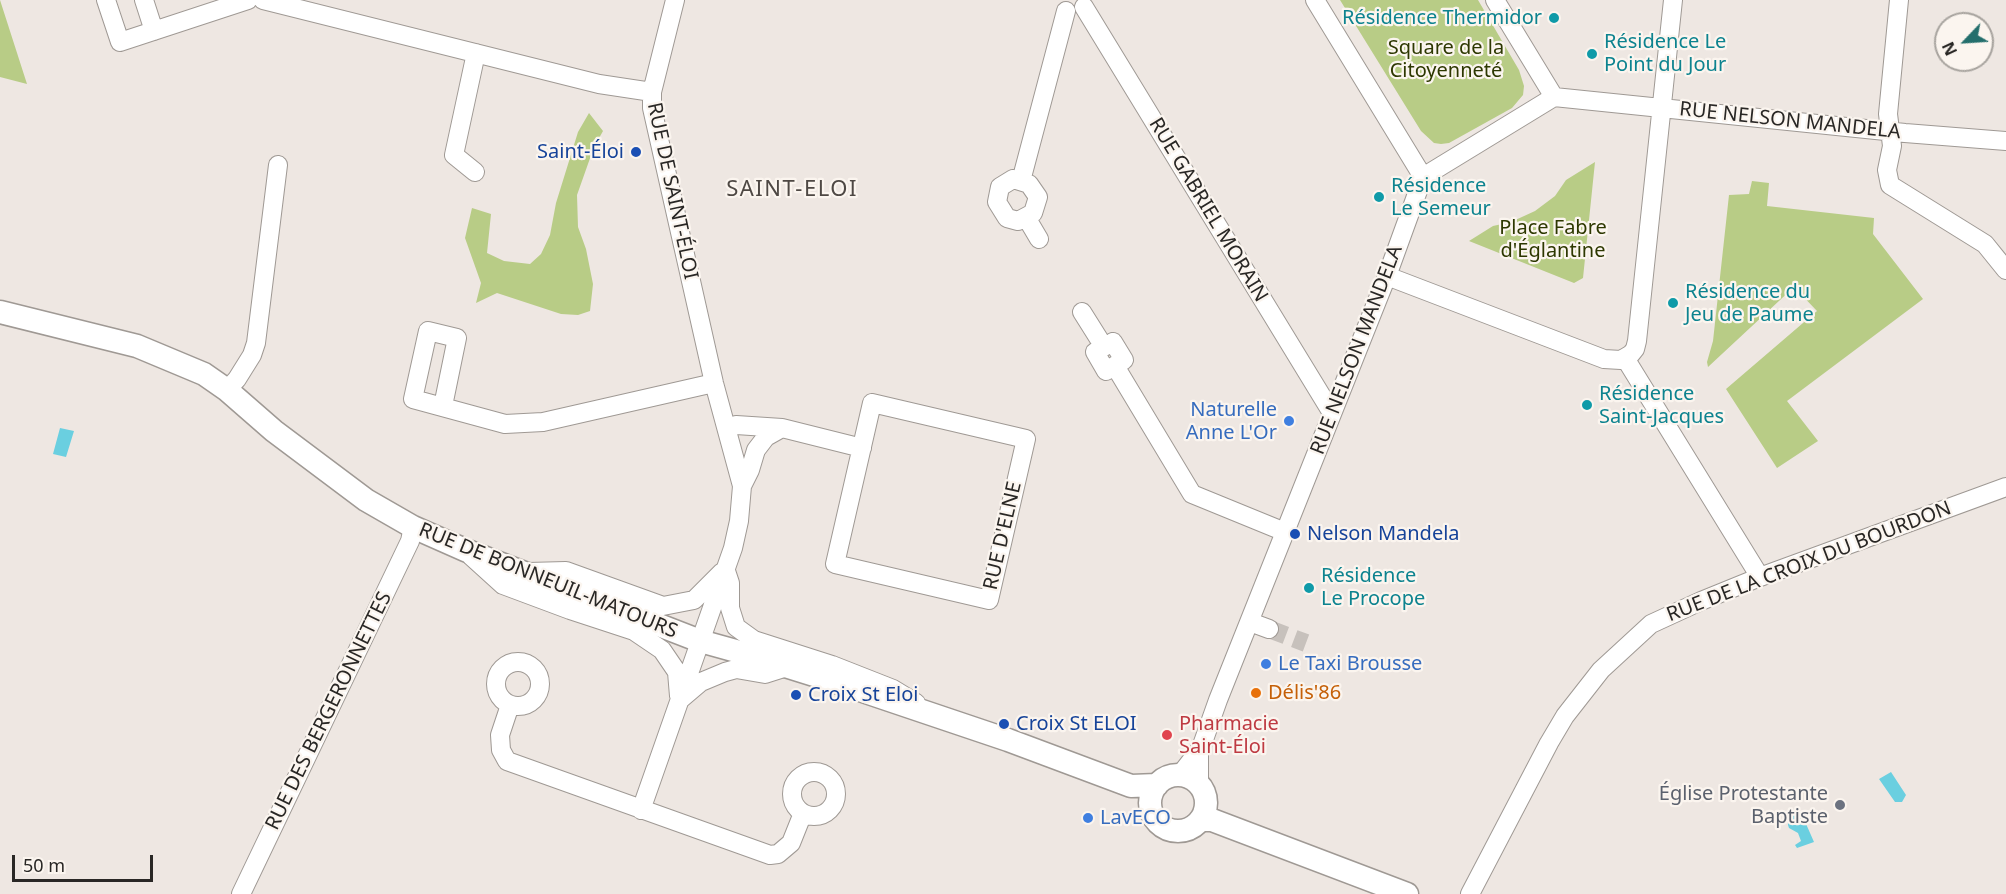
<!DOCTYPE html>
<html>
<head>
<meta charset="utf-8">
<style>
  body { margin:0 }
  #map { position:relative; width:2006px; height:894px; overflow:hidden; background:#eee7e2; font-family:"Noto Sans",sans-serif }
  canvas { display:block }
  .north { position:absolute; left:1934px; top:12px; width:60px; height:60px; box-sizing:border-box; background:#fbf5ef; border:2px solid #a7a39e; border-radius:50%; rotate:245deg; font-size:16px; font-weight:700; line-height:24px; text-align:center; color:#292725 }
  .north::after { content:''; display:block; margin:auto; width:21px; height:27px; background:#236e6c; clip-path:polygon(50% 0,100% 100%,50% 72%,0 100%) }
  .scale { position:absolute; left:12px; top:855px; width:141px; height:27px; box-sizing:border-box; border:3px solid #292725; border-top:0; padding-left:8px; font-size:18px; line-height:21px; white-space:nowrap; color:#292725; -webkit-text-stroke:4px #fbf5ef; paint-order:stroke }
</style>
</head>
<body>
<div id="map">
<canvas width="2006" height="894"></canvas>
<div class="north">N</div>
<div class="scale">50 m</div>
</div>
<script>
const c = document.querySelector('canvas').getContext('2d');
c.lineJoin = 'round';
function fill(path, color) {
  c.fillStyle = color;
  c.fill(path, 'evenodd');
}
function toPath(rows) {
  const path = new Path2D();
  for (const r of rows) {
    if (r.length === 3) {
      path.moveTo(r[0] + r[2], r[1]);
      path.arc(r[0], r[1], r[2], 0, 2 * Math.PI);
      continue;
    }
    path.moveTo(r[0], r[1]);
    for (let i = 2; i < r.length; i += 2) path.lineTo(r[i], r[i + 1]);
  }
  return path;
}
function stroke(path, color, width, dash) {
  c.strokeStyle = color;
  c.lineWidth = width;
  c.lineCap = dash ? 'butt' : 'round';
  c.setLineDash(dash || []);
  c.stroke(path);
}
function drawText(font, color, halo, rows, align = 'center') {
  c.font = font + ' "Noto Sans",sans-serif';
  c.lineWidth = 4.5;
  c.setLineDash([]);
  c.textBaseline = 'middle';
  c.strokeStyle = halo;
  c.fillStyle = color;
  for (const [text, x, y, turn = 0] of rows) {
    c.save();
    c.translate(x, y);
    c.rotate((+turn || 0) * Math.PI / 180);
    c.textAlign = isNaN(turn) ? turn : align;
    if (halo) c.strokeText(text, 0, 0);
    c.fillText(text, 0, 0);
    c.restore();
  }
}
const green = toPath([
  [0,0,27,84,0,77],
  [1340,0,1478,0,1519,70,1524,86,1523,95,1512,108,1449,143,1441,144,1434,143,1421,131],
  [589,113,603,131,594,147,577,195,578,227,586,249,593,284,590,311,578,315,561,314,497,293,476,303,481,283,465,238,472,208,491,214,487,253,504,261,530,264,541,254,550,235,556,203,578,132],
  [1595,162,1583,278,1574,283,1469,241,1493,226,1511,222,1535,211,1555,196,1566,180],
  [1752,181,1769,183,1767,206,1874,218,1873,234,1923,299,1787,401,1818,441,1777,468,1726,389,1817,311,1794,287,1708,367,1707,362,1713,341,1729,195,1749,194]
]);
const water = toPath([
  [60,428,74,431,66,457,53,454],
  [1891,772,1906,795,1902,802,1895,802,1879,779],
  [1796,813,1803,817,1814,842,1797,848,1795,845,1801,841,1798,833,1789,828,1788,825,1788,818]
]);
const minorTunnel = toPath([
  [1269,629,1306,643]
]);
const minor = toPath([
  [106,0,120,42,248,0],
  [144,0,154,31],
  [263,0,599,84,652,92],
  [1315,0,1423,177],
  [1495,0,1554,97],
  [1899,0,1888,114,1892,146,1887,170,1890,185,1985,244,2006,270],
  [1084,7,1332,413],
  [475,172,454,155,476,53],
  [1013,179,1029,184,1038,197,1033,213,1018,221,1007,218,997,202,1000,187,1013,179],
  [1021,181,1066,11],
  [1026,217,1039,239],
  [1387,276,1604,359,1621,360,1631,354,1635,349,1637,341,1673,0],
  [1082,312,1104,347],
  [1113,342,1124,360,1106,371,1095,352,1113,342],
  [1625,358,1760,577],
  [1115,366,1192,494,1285,532],
  [227,390,237,379,252,355,256,343,278,165],
  [872,403,1026,439,989,600,835,564,872,403],
  [443,406,457,338,428,331,413,399,505,424,543,422,714,383],
  [727,429,736,425,782,428,862,448],
  [742,486,750,470,756,450,766,437,782,428],
  [471,556,503,585,570,610,634,631,662,650,677,672,679,696],
  [726,571,730,583,730,608,736,627,754,640,832,665,893,689,916,703],
  [528,572,566,571,663,606,694,600,722,572],
  [1250,622,1269,629],
  [518,684,22],
  [681,699,701,682,725,672,736,669,765,674,787,667],
  [510,705,500,735,501,750,507,761,770,855,778,854,791,843,803,813],
  [1199,753,1199,785],
  [814,794,22],
  [1180,775,1201,748,1218,700,1387,276,1423,177,1554,97,1905,133,2006,141],
  [641,810,733,548,739,521,742,486,714,383,652,108,652,92,675,0],
  [241,894,410,541,413,527],
  [1470,894,1549,743,1565,716,1601,670,1651,624,1701,601,1760,577,2006,487]
]);
const major = toPath([
  [0,312,137,346,204,374,227,390,274,431,366,500,413,527,465,550,700,641,747,654,827,679,1008,740,1131,786,1157,785],
  [1178,803,28],
  [1200,820,1212,820,1407,894]
]);
const markers = [
  [1554,18,6,"#0f9aa8"],
  [1592,54,6,"#0f9aa8"],
  [636,152,6,"#1a4fb4"],
  [1379,197,6,"#0f9aa8"],
  [1673,303,6,"#0f9aa8"],
  [1587,405,6,"#0f9aa8"],
  [1289,421,6,"#3f7fe0"],
  [1295,534,6,"#1a4fb4"],
  [1309,588,6,"#0f9aa8"],
  [1266,664,6,"#3f7fe0"],
  [1256,693,6,"#e8710a"],
  [796,695,6,"#1a4fb4"],
  [1004,724,6,"#1a4fb4"],
  [1167,735,6,"#e0444e"],
  [1840,805,6,"#6b7280"],
  [1088,818,6,"#3f7fe0"]
];
const cultureNames = [
  ["Résidence Thermidor",1542,18,"right"],
  ["Résidence Le",1604,42],
  ["Point du Jour",1604,65],
  ["Résidence",1391,186],
  ["Le Semeur",1391,209],
  ["Résidence du",1685,292],
  ["Jeu de Paume",1685,315],
  ["Résidence",1599,394],
  ["Saint-Jacques",1599,417],
  ["Résidence",1321,576],
  ["Le Procope",1321,599]
];
const parkNames = [
  ["Square de la",1446,48],
  ["Citoyenneté",1446,71],
  ["Place Fabre",1553,228],
  ["d'Églantine",1553,251]
];
const streetNames = [
  ["RUE NELSON MANDELA",1790,121,6],
  ["RUE DE SAINT-ÉLOI",672,191,78],
  ["RUE GABRIEL MORAIN",1208,210,59],
  ["RUE NELSON MANDELA",1357,350,-69],
  ["RUE D'ELNE",1003,536,-77],
  ["RUE DE LA CROIX DU BOURDON",1809,562,-21],
  ["RUE DE BONNEUIL-MATOURS",548,581,22],
  ["RUE DES BERGERONNETTES",329,711,-64]
];
const transitNames = [
  ["Saint-Éloi",624,152,"right"],
  ["Nelson Mandela",1307,534],
  ["Croix St Eloi",808,695],
  ["Croix St ELOI",1016,724]
];
const shopNames = [
  ["Naturelle",1277,410,"right"],
  ["Anne L'Or",1277,433,"right"],
  ["Le Taxi Brousse",1278,664],
  ["LavECO",1100,818]
];
const foodNames = [
  ["Délis'86",1268,693]
];
const healthNames = [
  ["Pharmacie",1179,724],
  ["Saint-Éloi",1179,747]
];
const worshipNames = [
  ["Église Protestante",1828,794],
  ["Baptiste",1828,817]
];
const quarterNames = [
  ["SAINT-ELOI",792,190]
];
fill(green, '#b8cc86');
fill(water, '#6acfe0');
stroke(minorTunnel, '#c7c1bc', 18, [18, 9]);
stroke(minor, '#9f9994', 20);
stroke(major, '#9f9994', 25);
stroke(minor, '#fff', 18);
stroke(major, '#fff', 22);
for (const [x, y, r, color] of markers) {
  const dot = new Path2D();
  dot.arc(x, y, r, 0, 2 * Math.PI);
  c.fillStyle = color;
  c.fill(dot);
  stroke(dot, '#fbf5ef', 2);
}
drawText('20px', '#0d838f', '#fbf5ef', cultureNames, 'left');
drawText('20px', '#2d3801', '#fbf5ef', parkNames);
drawText('20px', '#292725', '#fbf5ef', streetNames);
drawText('20px', '#164399', '#fbf5ef', transitNames, 'left');
drawText('20px', '#366cbe', '#fbf5ef', shopNames, 'left');
drawText('20px', '#c56008', '#fbf5ef', foodNames, 'left');
drawText('20px', '#be3a42', '#fbf5ef', healthNames, 'left');
drawText('20px', '#5b616d', '#fbf5ef', worshipNames, 'right');
c.letterSpacing = '1.5px';
drawText('22px', '#4e4844', '#fbf5ef', quarterNames);
c.letterSpacing = '0px';
</script>
</body>
</html>
